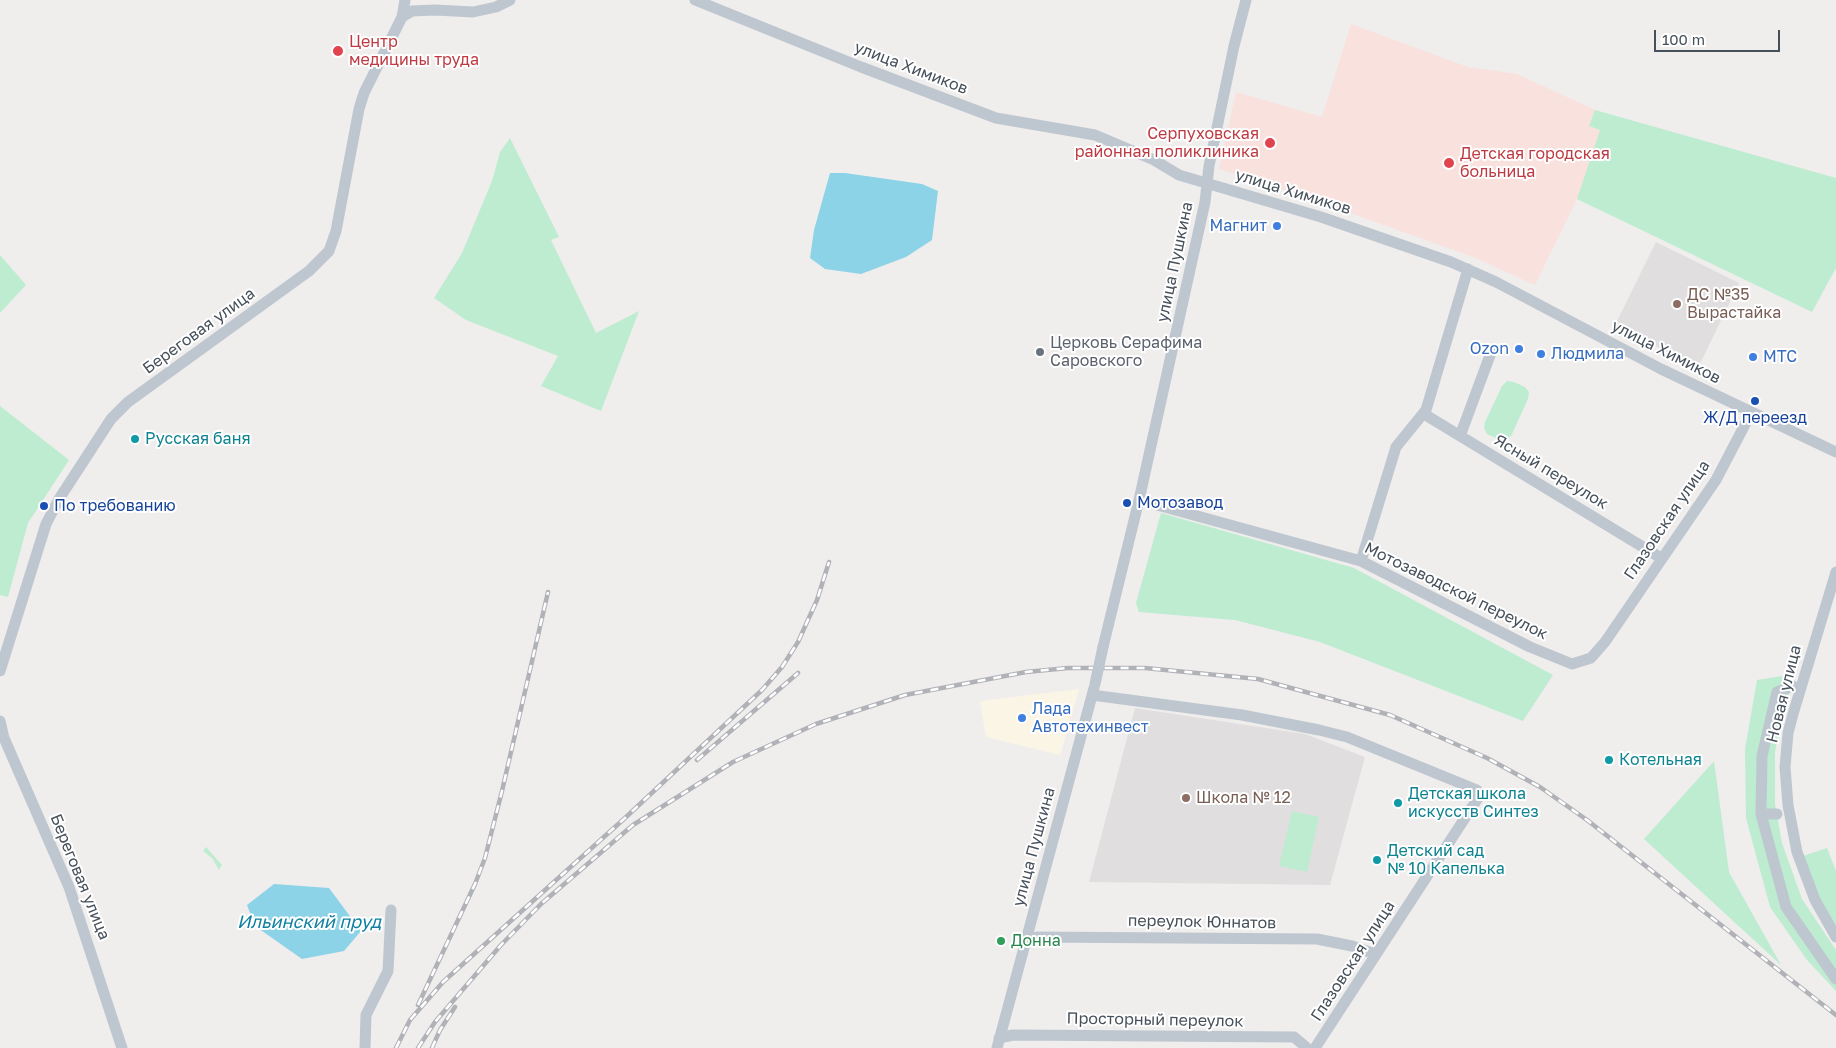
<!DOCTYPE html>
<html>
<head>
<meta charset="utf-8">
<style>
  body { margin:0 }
  #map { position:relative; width:1836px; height:1048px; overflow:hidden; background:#f0eded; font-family:"Golos Text",sans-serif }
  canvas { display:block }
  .scale { position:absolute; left:1654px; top:30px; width:126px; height:22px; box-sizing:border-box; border:2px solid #46505a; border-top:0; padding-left:6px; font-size:15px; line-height:18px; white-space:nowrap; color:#46505a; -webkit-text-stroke:4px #fff; paint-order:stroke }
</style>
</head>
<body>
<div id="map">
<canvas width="1836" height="1048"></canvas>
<div class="scale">100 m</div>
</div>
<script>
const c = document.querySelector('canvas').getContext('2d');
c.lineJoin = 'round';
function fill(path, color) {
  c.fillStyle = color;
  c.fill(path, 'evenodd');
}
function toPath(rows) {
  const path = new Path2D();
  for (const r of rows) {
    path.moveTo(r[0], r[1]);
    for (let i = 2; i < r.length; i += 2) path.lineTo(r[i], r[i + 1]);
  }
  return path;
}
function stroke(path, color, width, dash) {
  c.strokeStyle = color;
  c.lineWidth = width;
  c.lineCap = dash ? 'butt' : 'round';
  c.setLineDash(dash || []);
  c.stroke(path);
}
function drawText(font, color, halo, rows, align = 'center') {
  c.font = font + ' "Golos Text",sans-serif';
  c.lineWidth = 4;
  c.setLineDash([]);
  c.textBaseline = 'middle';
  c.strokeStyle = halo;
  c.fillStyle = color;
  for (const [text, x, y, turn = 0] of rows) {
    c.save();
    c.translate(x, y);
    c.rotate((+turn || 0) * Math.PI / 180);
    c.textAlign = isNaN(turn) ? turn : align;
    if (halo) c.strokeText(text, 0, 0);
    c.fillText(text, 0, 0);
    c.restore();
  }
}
const commercial = toPath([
  [1079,689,1060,755,986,737,980,701]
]);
const education = toPath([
  [1656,242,1739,283,1698,368,1615,325],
  [1135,708,1305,734,1365,757,1330,885,1089,882]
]);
const medical = toPath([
  [1351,24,1468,67,1517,74,1595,110,1589,126,1600,130,1577,199,1535,285,1473,257,1300,195,1219,169,1236,92,1322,117]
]);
const green = toPath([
  [1595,110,1836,178,1836,268,1812,312,1577,199,1600,130,1589,126],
  [510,138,559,237,551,240,596,333,639,311,601,411,541,386,558,356,466,320,434,298,462,253,492,181,500,152],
  [0,255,26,285,0,313],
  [1507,381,1514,382,1525,387,1529,392,1528,399,1511,436,1506,440,1500,440,1487,434,1484,428,1485,422,1502,386],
  [0,406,69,460,28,523,8,597,0,595],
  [1161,513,1354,568,1553,675,1523,721,1320,642,1235,620,1139,612,1136,603],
  [1795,674,1782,718,1775,752,1775,804,1782,843,1802,899,1836,950,1836,991,1807,960,1770,907,1746,818,1745,749,1757,680],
  [1714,761,1729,872,1781,965,1644,839],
  [1292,811,1319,817,1307,872,1279,866],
  [206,847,222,865,219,870,212,858,203,851],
  [1827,848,1836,871,1836,927,1818,899,1803,856]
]);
const water = toPath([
  [830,173,845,173,922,184,938,191,932,240,906,257,861,274,825,269,810,258,814,230],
  [274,884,329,888,361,931,344,951,302,959,255,926,247,905]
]);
const minor = toPath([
  [695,0,861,67,996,118,1095,135,1154,160,1179,175,1321,217,1451,262,1496,282,1661,369,1836,452],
  [402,17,412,11,435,10,473,12,496,7,510,0],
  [1424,414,1661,558],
  [1460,436,1492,350],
  [1139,500,1361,561,1530,647,1572,664,1591,658,1605,642,1716,480,1751,413],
  [1361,561,1396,447,1426,410,1468,269],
  [1836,572,1793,714,1788,733,1785,767,1788,805,1797,852,1815,900,1836,937],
  [1103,647,1139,500,1205,202,1209,166,1234,46,1246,0],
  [0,671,46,524,59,499,111,419,128,402,309,271,329,251,336,231,359,109,364,93,402,17,405,0],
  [1092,695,1242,715,1319,730,1347,737,1477,790,1478,798,1315,1048],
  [0,721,4,738,69,887,122,1048],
  [1761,814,1762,756,1777,692,1793,686],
  [1777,814,1761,814,1786,907,1836,979],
  [1026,940,1037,937,1317,939,1352,946,1375,954],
  [999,1038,1013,1035,1294,1037,1307,1048],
  [365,1048,366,1015,388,971,391,910],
  [997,1048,1094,688]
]);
const rail = toPath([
  [697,760,798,673],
  [418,1005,475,884,485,858,502,791,548,592],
  [396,1048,410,1020,443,982,625,818,762,690,782,667,798,642,817,600,829,562],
  [418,1048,435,1022,501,945,541,904,633,825,733,762,816,724,905,695,1026,672,1068,668,1145,668,1258,679,1390,715,1487,758,1540,787,1587,820,1836,1015],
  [432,1048,440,1030,455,1007]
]);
const minorBridge = toPath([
  [1095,684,1103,647]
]);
const markers = [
  [338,51,6,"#e0444e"],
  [1270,143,6,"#e0444e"],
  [1449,163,6,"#e0444e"],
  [1277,226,5,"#3f7fe0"],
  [1677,304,5,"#8d6e63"],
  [1519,349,5,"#3f7fe0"],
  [1040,352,5,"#6b7280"],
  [1541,354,5,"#3f7fe0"],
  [1753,357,5,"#3f7fe0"],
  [1755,401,5,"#1a4fb4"],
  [135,439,5,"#0f9aa8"],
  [1127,503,5,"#1a4fb4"],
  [44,506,5,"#1a4fb4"],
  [1022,718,5,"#3f7fe0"],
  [1609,760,5,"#0f9aa8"],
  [1186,798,5,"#8d6e63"],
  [1398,803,5,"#0f9aa8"],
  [1377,860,5,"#0f9aa8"],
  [1001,941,5,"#2e9e5b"]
];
const healthNames = [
  ["Центр",349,42],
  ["медицины труда",349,60],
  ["Серпуховская",1259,134,"right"],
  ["районная поликлиника",1259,152,"right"],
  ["Детская городская",1460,154],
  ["больница",1460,172]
];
const streetNames = [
  ["улица Химиков",911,68,21],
  ["улица Химиков",1293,192,17],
  ["улица Пушкина",1175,262,-78],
  ["Береговая улица",199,331,-36],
  ["улица Химиков",1666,352,27],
  ["Ясный переулок",1551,472,31],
  ["Глазовская улица",1667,520,-56],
  ["Мотозаводской переулок",1456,591,26],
  ["Новая улица",1784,694,-76],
  ["улица Пушкина",1034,847,-75],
  ["Береговая улица",80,877,68],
  ["переулок Юннатов",1202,922,1],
  ["Глазовская улица",1353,961,-57],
  ["Просторный переулок",1155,1020,1]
];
const shopNames = [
  ["Магнит",1267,226,"right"],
  ["Ozon",1509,349,"right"],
  ["Людмила",1551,354],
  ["МТС",1763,357],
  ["Лада",1032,709],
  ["Автотехинвест",1032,727]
];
const educationNames = [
  ["ДС №35",1687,295],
  ["Вырастайка",1687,313],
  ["Школа № 12",1196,798]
];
const worshipNames = [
  ["Церковь Серафима",1050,343],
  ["Саровского",1050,361]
];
const transitNames = [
  ["Ж/Д переезд",1755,418,"center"],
  ["Мотозавод",1137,503],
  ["По требованию",54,506]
];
const cultureNames = [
  ["Русская баня",145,439],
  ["Котельная",1619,760],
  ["Детская школа",1408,794],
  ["искусств Синтез",1408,812],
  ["Детский сад",1387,851],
  ["№ 10 Капелька",1387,869]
];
const leisureNames = [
  ["Донна",1011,941]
];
const waterNames = [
  ["Ильинский пруд",309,922]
];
fill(commercial, '#fbf5e6');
fill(education, '#e1dedf');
fill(medical, '#f9e1de');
fill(green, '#bdecd0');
fill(water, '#8cd3e7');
stroke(minor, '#bec7cf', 11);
stroke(rail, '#b0b2b7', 4.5);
stroke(rail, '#fff', 2.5, [8]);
stroke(minorBridge, '#bec7cf', 11);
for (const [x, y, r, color] of markers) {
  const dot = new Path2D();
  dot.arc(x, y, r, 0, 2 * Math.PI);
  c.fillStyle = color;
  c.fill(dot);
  stroke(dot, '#fff', 2);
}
drawText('16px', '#be3a42', '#fff', healthNames, 'left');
drawText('16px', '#46505a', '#fff', streetNames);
drawText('16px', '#366cbe', '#fff', shopNames, 'left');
drawText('16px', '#785e54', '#fff', educationNames, 'left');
drawText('16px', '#5b616d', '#fff', worshipNames, 'left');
drawText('16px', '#164399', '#fff', transitNames, 'left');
drawText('16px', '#0d838f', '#fff', cultureNames, 'left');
drawText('16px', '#27864d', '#fff', leisureNames, 'left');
drawText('italic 18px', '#1280a1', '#fff', waterNames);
</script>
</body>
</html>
